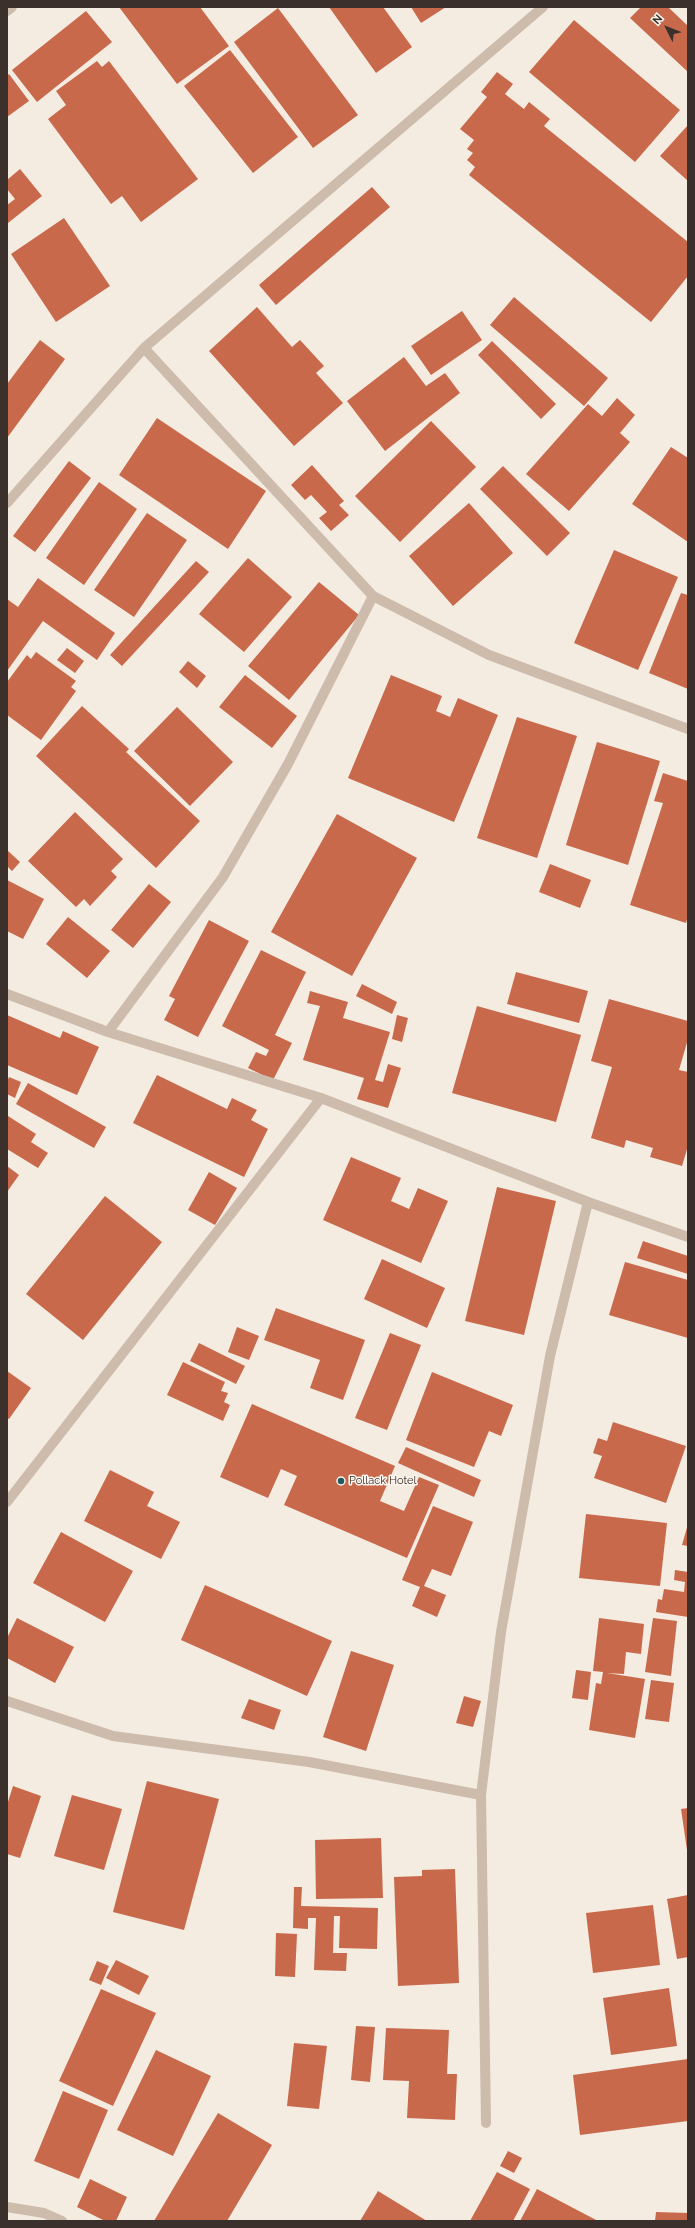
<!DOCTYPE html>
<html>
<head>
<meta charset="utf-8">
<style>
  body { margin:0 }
  #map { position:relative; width:695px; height:2228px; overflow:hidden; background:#f4ebe1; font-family:Raleway,sans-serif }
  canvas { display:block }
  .frame { position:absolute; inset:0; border:8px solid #3b302b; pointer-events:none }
  .north { position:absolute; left:647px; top:8px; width:40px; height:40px; -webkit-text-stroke:3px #fbf5ee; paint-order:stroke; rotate:312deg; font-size:11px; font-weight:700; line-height:16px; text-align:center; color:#3b302b }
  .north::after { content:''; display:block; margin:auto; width:14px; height:18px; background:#3b302b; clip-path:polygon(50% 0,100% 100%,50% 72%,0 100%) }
</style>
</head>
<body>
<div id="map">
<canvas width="695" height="2228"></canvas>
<div class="frame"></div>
<div class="north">N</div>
</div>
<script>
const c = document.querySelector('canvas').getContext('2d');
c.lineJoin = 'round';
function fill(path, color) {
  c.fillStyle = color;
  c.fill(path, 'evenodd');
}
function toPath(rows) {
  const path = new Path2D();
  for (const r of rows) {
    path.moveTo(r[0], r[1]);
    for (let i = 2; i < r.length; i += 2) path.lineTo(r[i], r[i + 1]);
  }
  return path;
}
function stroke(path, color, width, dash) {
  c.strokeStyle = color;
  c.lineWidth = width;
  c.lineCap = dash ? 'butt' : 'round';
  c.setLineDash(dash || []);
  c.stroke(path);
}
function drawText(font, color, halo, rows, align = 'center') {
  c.font = font + ' Raleway,sans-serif';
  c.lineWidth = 3;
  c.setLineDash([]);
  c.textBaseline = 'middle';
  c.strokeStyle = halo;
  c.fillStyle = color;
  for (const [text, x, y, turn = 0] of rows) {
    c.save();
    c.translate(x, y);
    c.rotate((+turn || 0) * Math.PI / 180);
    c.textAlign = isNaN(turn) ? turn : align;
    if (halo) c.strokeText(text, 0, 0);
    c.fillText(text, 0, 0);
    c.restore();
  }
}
const building = toPath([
  [119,7,200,7,229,46,177,84],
  [329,7,383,7,412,47,376,73],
  [411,7,446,7,421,23],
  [641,7,668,7,688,26,688,72,630,18],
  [278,8,358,115,313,148,234,42],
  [86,11,112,42,37,102,12,70],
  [574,20,680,110,635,162,529,72],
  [230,50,298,137,253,173,184,86],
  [97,61,102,67,109,61,198,179,141,222,122,196,111,204,48,119,66,105,56,91],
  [497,72,513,84,505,94,524,109,529,102,550,119,544,126,688,242,688,276,651,322,469,175,475,167,467,160,473,153,467,149,474,140,460,129,487,97,481,92],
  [9,74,29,101,7,117,7,76],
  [688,125,688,181,660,156],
  [20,169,42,196,8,223,7,205,15,199,7,189,7,180],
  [372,187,390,207,276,305,259,285],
  [64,218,110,286,56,322,11,254],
  [514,297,608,378,584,406,490,325],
  [257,307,292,347,300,340,324,366,316,373,343,403,294,446,209,351],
  [462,311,482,340,431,375,411,346],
  [40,340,65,359,7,438,7,384],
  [492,341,556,404,541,419,478,355],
  [404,357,426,386,445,373,460,393,385,451,347,401],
  [617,398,635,415,620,433,630,442,569,511,526,474,588,404,602,416],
  [157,418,266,491,228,549,119,475],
  [431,421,476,467,400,542,355,496],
  [671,447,688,458,688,542,632,504],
  [69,461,91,478,35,552,13,536],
  [312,465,344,501,339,505,349,515,331,531,319,518,327,512,311,495,305,500,291,485],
  [503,466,570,533,547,556,480,489],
  [99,482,137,509,84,585,46,558],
  [469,503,513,553,453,606,409,556],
  [147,513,187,540,134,617,94,590],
  [614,550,678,577,638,670,574,643],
  [248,558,292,597,244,652,199,614],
  [196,561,209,572,122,666,110,655],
  [38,578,115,633,97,660,43,621,7,671,7,599,18,607],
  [319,582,359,615,289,700,248,666],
  [681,593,688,595,688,689,649,673],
  [67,648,84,661,75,673,57,660],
  [36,652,76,681,71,687,76,691,41,740,7,715,7,682,27,655,31,659],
  [188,661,206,676,197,688,179,672],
  [245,675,297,716,272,748,219,707],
  [391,675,442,696,436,711,450,717,458,698,498,715,454,822,348,778],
  [82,706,129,749,126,752,200,821,156,868,36,756],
  [177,707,233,762,190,806,134,751],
  [517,717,577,736,537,858,477,838],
  [597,742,660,761,628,865,566,845],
  [663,773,688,781,688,916,686,923,630,905,663,803,654,801],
  [75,812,123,859,111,871,117,877,90,906,84,899,76,907,28,861],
  [337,814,417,858,352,976,271,932],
  [7,850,20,862,12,871,7,866],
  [550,864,591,880,580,908,539,892],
  [7,880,44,899,23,939,7,931],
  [149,884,171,902,133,948,111,930],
  [68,917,110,951,87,978,46,944],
  [209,920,249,941,198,1037,164,1020,175,999,169,996],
  [261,950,306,972,275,1035,292,1043,273,1080,248,1068,256,1052,266,1056,269,1050,222,1026],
  [516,972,588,991,579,1023,507,1004],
  [362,984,397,1002,392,1014,356,996],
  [310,991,348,1002,343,1018,390,1032,375,1080,383,1082,388,1064,401,1068,388,1108,357,1099,364,1078,303,1060,320,1006,307,1003],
  [609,999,688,1021,688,1039,679,1070,688,1072,688,1146,682,1166,650,1157,653,1148,626,1140,624,1148,591,1138,612,1067,591,1061],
  [477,1006,581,1035,556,1122,452,1093],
  [7,1015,60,1038,63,1031,99,1047,77,1095,7,1065],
  [397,1015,408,1018,402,1042,392,1039],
  [157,1075,227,1109,232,1098,257,1110,251,1120,268,1129,244,1177,133,1123],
  [9,1077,21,1082,15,1098,7,1094,7,1082],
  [28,1083,106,1127,94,1148,16,1104],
  [8,1116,36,1134,31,1142,48,1153,38,1168,7,1149],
  [351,1157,401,1178,391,1201,409,1209,418,1188,448,1201,421,1263,323,1220],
  [7,1166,19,1175,7,1192],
  [209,1172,237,1188,215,1225,188,1210],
  [497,1187,556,1201,524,1335,465,1321],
  [105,1196,162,1242,83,1340,26,1294],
  [643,1241,688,1256,688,1274,637,1258],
  [382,1259,445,1288,427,1328,364,1299],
  [625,1262,688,1280,688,1338,609,1315],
  [276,1308,365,1340,343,1400,310,1388,320,1360,264,1340],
  [237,1327,259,1336,249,1360,228,1352],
  [390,1333,421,1345,387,1430,355,1418],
  [199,1343,245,1366,236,1384,190,1361],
  [183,1362,225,1382,221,1391,228,1393,224,1402,230,1405,223,1421,167,1395],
  [7,1371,31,1388,9,1419,7,1418],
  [432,1372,513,1405,501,1436,489,1431,474,1467,406,1440],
  [252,1404,395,1466,380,1501,404,1511,419,1477,439,1485,407,1558,284,1505,297,1476,281,1469,268,1498,220,1477],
  [613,1422,686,1446,666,1503,594,1478,602,1456,593,1453,598,1438,607,1441],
  [406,1447,481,1480,474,1497,398,1463],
  [110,1470,154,1492,147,1506,180,1522,161,1559,84,1521],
  [433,1506,473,1522,451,1576,432,1569,424,1586,446,1595,437,1617,412,1606,420,1587,402,1580],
  [586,1514,667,1523,660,1586,579,1578],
  [688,1524,688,1546,682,1545],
  [61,1532,133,1571,105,1622,33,1583],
  [675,1570,688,1572,688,1617,656,1612,658,1599,662,1600,664,1589,684,1592,685,1582,674,1580],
  [205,1585,332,1641,307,1696,181,1640],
  [17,1618,74,1647,55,1683,7,1658,7,1638],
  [599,1618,644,1624,641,1654,626,1652,624,1674,607,1673,645,1679,635,1738,589,1730,596,1683,601,1684,603,1672,593,1671],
  [653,1618,677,1621,671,1676,645,1672],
  [351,1651,394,1665,366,1751,323,1737],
  [576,1670,591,1672,588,1700,572,1698],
  [651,1680,674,1683,669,1722,645,1719],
  [464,1696,481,1701,473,1727,456,1723],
  [249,1699,281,1710,274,1730,241,1718],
  [147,1781,219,1799,184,1930,113,1912],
  [13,1786,41,1796,20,1858,7,1854,7,1805],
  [72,1795,122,1809,104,1870,54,1856],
  [688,1808,688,1850,687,1850,681,1809],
  [381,1838,383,1898,316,1899,315,1840],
  [455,1869,459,1983,398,1986,394,1877,422,1876,422,1870],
  [294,1887,302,1887,301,1906,378,1908,377,1949,339,1948,340,1916,334,1916,333,1953,347,1953,346,1971,314,1970,316,1918,308,1918,308,1929,293,1928],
  [688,1895,688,1957,677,1959,667,1899],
  [653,1905,660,1965,593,1973,586,1913],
  [276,1933,297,1934,295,1977,275,1976],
  [116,1960,149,1976,139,1995,106,1978],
  [97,1961,109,1966,101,1985,89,1980],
  [669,1988,677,2046,611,2055,603,1998],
  [101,1989,156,2013,113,2106,59,2081],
  [356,2026,375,2027,370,2082,351,2080],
  [386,2028,449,2030,447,2074,457,2074,455,2120,407,2118,409,2081,383,2080],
  [294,2043,327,2046,319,2109,287,2106],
  [156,2050,211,2076,173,2156,117,2130],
  [688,2059,688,2121,580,2135,573,2075],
  [63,2091,108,2110,79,2179,34,2161],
  [218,2113,272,2145,227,2221,154,2221],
  [508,2151,522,2158,514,2173,500,2166],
  [497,2172,530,2189,513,2221,470,2221],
  [90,2179,127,2197,116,2221,105,2221,77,2207],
  [537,2189,598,2221,520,2221],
  [378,2191,427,2221,360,2221],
  [656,2212,688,2213,688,2221,655,2221]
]);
const minor = toPath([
  [7,11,12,7],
  [144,348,373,596,489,655,688,729],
  [7,503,144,348,543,7],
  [7,994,108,1032,321,1098,588,1202,688,1237],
  [108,1032,223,877,288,764,373,596],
  [7,1502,321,1098],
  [7,1701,113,1736,309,1762,481,1795],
  [486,2123,481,1795,501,1632,550,1356,588,1202],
  [7,2207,44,2213,62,2221]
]);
const markers = [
  [341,1481,4,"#1f5a5e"]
];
const poiNames = [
  ["Pollack Hotel",349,1481]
];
fill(building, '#c8694b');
stroke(minor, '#cdbbac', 10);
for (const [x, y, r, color] of markers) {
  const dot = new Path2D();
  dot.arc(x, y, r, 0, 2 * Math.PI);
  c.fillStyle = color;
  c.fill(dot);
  stroke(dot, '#fbf5ee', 1.5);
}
drawText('11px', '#3b302b', '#fbf5ee', poiNames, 'left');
</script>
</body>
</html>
